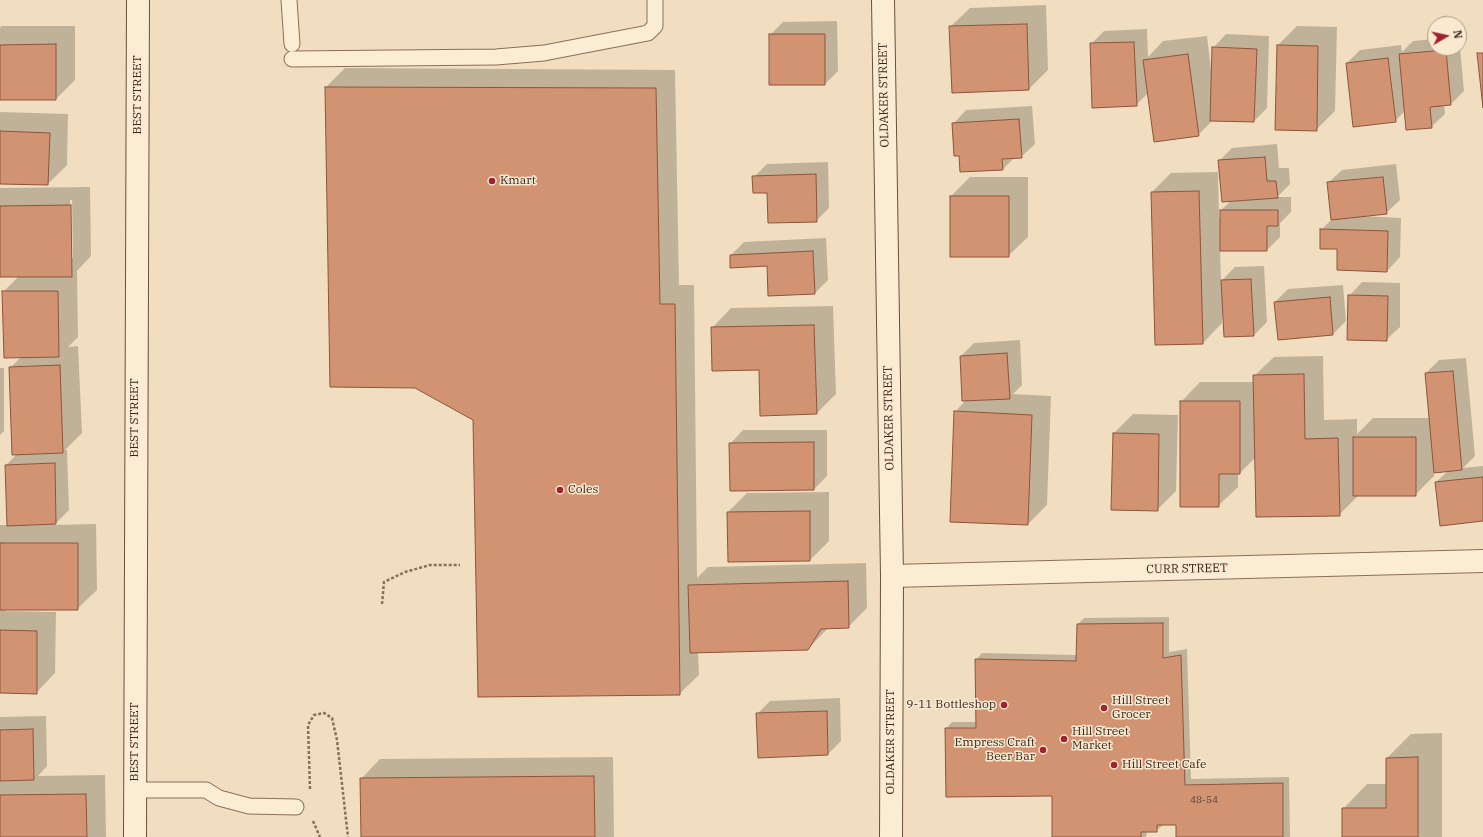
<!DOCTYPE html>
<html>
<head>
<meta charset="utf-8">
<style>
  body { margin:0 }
  #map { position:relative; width:1483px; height:837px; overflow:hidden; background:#f1dec0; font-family:"IBM Plex Serif",serif }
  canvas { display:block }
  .north { position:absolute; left:1427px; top:16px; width:40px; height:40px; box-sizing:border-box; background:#f8e9d0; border:1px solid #ac9c88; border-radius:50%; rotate:81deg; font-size:11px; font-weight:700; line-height:16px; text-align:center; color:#3a281c }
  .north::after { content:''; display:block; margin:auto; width:14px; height:18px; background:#9f222e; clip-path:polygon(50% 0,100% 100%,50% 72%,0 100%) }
</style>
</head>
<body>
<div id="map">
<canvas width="1483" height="837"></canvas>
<div class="north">N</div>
</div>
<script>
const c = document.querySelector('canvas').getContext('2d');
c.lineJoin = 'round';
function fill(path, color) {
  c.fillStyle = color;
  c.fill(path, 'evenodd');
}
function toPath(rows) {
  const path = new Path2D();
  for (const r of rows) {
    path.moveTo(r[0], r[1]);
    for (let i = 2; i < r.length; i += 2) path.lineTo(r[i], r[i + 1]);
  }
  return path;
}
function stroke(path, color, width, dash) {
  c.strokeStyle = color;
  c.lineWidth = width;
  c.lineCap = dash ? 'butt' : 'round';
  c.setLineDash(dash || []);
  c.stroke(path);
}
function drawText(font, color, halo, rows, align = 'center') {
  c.font = font + ' "IBM Plex Serif",serif';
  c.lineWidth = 3;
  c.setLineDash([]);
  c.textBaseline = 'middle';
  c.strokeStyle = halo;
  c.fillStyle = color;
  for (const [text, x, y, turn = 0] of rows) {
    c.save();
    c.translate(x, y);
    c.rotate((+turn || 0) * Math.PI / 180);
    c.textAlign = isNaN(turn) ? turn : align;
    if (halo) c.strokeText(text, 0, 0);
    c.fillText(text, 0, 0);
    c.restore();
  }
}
const shadow = toPath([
  [1046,5,1048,70,1029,89,950,27,970,8],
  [837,21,838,71,825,84,770,35,783,22],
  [1,26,75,26,75,80,56,99,0,99,0,28],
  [1297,26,1337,27,1335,111,1316,130,1278,45],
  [1147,29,1148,57,1163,41,1207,36,1211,70,1213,48,1226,34,1269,36,1267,108,1254,121,1213,120,1198,135,1148,93,1136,105,1091,44,1104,31],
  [1459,37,1464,91,1451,104,1444,104,1445,114,1431,127,1405,111,1395,121,1347,63,1360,50,1401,45,1402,52,1413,41,1435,39,1435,48,1459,48],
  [345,68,675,70,679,285,694,285,697,578,708,567,866,563,867,608,848,627,828,628,808,649,698,652,699,675,679,694,474,419,326,87],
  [1032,106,1035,144,1021,157,1014,158,1003,169,960,154,953,124,966,110],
  [0,112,68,114,67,165,48,184,0,183],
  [1277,144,1279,168,1289,168,1290,184,1277,197,1291,197,1291,212,1280,223,1280,237,1267,250,1220,250,1221,281,1235,267,1264,266,1267,322,1254,335,1222,314,1222,323,1203,343,1152,192,1171,173,1218,172,1219,218,1221,218,1221,210,1231,201,1219,161,1232,148],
  [828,162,829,208,816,221,768,192,754,177,767,164],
  [1396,164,1400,200,1386,213,1360,216,1401,218,1400,257,1387,271,1338,248,1321,230,1332,219,1328,183,1342,170],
  [970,177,1028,177,1028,237,1008,256,951,196],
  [90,187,91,256,77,271,78,337,68,347,78,346,82,433,65,450,67,450,69,510,54,525,96,524,97,590,77,609,5,609,5,611,56,612,55,673,36,693,0,692,0,525,8,525,6,465,17,454,10,368,21,357,3,292,19,276,0,276,0,188],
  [70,200,72,200,73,258,71,258],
  [826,238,828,280,815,293,768,265,731,255,744,242],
  [1362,282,1400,283,1400,327,1386,340,1349,296],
  [1343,285,1346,321,1333,334,1275,302,1288,289],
  [833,306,836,394,817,413,760,369,712,328,731,308],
  [1020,340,1022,385,1013,394,1051,396,1047,505,1028,524,955,412,966,400,961,356,974,343],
  [1323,356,1324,420,1357,419,1357,434,1373,418,1430,418,1426,373,1439,360,1466,358,1475,456,1463,468,1483,466,1483,520,1436,482,1448,471,1434,472,1434,476,1415,495,1359,495,1339,515,1256,457,1240,473,1238,473,1238,487,1218,506,1181,402,1200,382,1254,382,1254,376,1274,357],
  [0,368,4,368,4,431,0,435],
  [1133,414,1178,415,1176,491,1157,510,1114,433],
  [743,430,827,430,827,476,814,489,730,444],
  [829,492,829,541,810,560,729,561,728,512,747,493],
  [1169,617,1169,652,1187,649,1191,779,1289,777,1290,837,1177,837,1177,824,1163,825,1156,831,1147,831,1146,837,1053,837,1053,795,946,729,952,722,977,722,976,660,982,653,1077,655,1078,624,1084,618],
  [840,698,841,741,828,754,757,714,770,701],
  [46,716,47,766,38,776,105,775,106,837,0,837,0,717],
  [1442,733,1442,837,1343,837,1343,809,1367,784,1387,784,1387,758,1411,734],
  [613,757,614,837,362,837,361,779,380,759]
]);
const building = toPath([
  [1027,24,1029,90,952,93,949,26,1027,24],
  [769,34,825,34,825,85,769,85,769,34],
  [1134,42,1137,106,1092,108,1090,43,1134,42],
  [56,44,56,100,0,100,0,45,56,44],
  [1277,45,1318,46,1317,131,1275,130,1277,45],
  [1212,47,1257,49,1254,122,1210,121,1212,47],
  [1446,50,1451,105,1430,107,1432,128,1406,130,1399,54,1446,50],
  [1477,53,1483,53,1483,108,1477,53],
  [1188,54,1199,136,1154,142,1143,60,1188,54],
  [1388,58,1396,122,1353,127,1346,63,1388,58],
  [325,87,656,88,660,304,675,304,680,695,478,697,473,420,415,388,330,387,325,87],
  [1019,119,1022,158,1002,159,1003,170,960,172,959,156,954,156,952,123,1019,119],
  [0,131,50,133,48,185,0,184,0,131],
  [1265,157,1267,181,1276,181,1278,198,1222,202,1218,160,1265,157],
  [816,174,817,222,768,223,767,193,753,193,752,176,816,174],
  [1383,177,1387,214,1331,220,1327,182,1383,177],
  [1199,191,1203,344,1155,345,1151,192,1199,191],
  [950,196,1009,196,1009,257,950,257,950,196],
  [71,205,72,277,0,277,0,206,71,205],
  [1220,210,1278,210,1278,226,1267,226,1267,251,1220,251,1220,210],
  [1320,229,1388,231,1387,272,1337,270,1337,249,1320,249,1320,229],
  [813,251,815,294,768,296,767,266,730,268,730,255,813,251],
  [1251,279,1254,336,1224,337,1221,280,1251,279],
  [2,291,58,291,59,357,4,358,2,291],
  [1348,295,1388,296,1387,341,1347,340,1348,295],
  [1330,297,1333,335,1278,340,1274,302,1330,297],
  [814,325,817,414,760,416,759,370,712,371,711,327,814,325],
  [1007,353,1010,399,962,401,960,356,1007,353],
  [60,365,63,453,12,455,9,367,60,365],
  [1453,371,1462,470,1434,473,1425,373,1453,371],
  [1304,374,1305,439,1338,438,1340,516,1256,517,1253,375,1304,374],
  [1180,401,1240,401,1240,474,1219,474,1219,507,1180,507,1180,401],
  [954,411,1032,415,1028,525,950,522,954,411],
  [1113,433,1159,434,1158,511,1111,510,1113,433],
  [1353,437,1416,437,1416,496,1353,496,1353,437],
  [814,442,814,490,730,491,729,443,814,442],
  [55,463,56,524,7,526,5,465,55,463],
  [1483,477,1483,521,1440,526,1435,482,1483,477],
  [810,511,810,561,728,562,727,512,810,511],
  [0,543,78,543,78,610,0,610,0,543],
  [848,581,849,628,821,629,808,650,690,653,688,585,848,581],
  [1163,623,1163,658,1181,655,1185,785,1283,783,1283,837,1176,837,1176,825,1157,825,1157,832,1141,832,1141,837,1052,837,1052,796,946,797,945,728,976,728,975,659,1076,661,1077,624,1163,623],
  [0,630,37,631,37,694,0,693,0,630],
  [827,711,828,755,758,758,756,713,827,711],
  [33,729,34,780,0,781,0,730,33,729],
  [1418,757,1418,837,1342,837,1342,808,1386,808,1386,758,1418,757],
  [594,776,595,837,361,837,360,778,594,776],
  [86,794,87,837,0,837,0,795,86,794]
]);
const path = toPath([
  [382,604,384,582,405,572,430,565,460,565],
  [310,789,308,725,314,715,324,713,332,718,337,740,348,837],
  [313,821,320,837]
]);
const service = toPath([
  [289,0,292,44],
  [292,59,496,57,544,53,648,33,655,26,655,0],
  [135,790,206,790,219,798,249,806,296,807]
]);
const minor = toPath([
  [892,576,1483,561]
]);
const secondary = toPath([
  [883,0,892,576,891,837],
  [135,837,138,0]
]);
const markers = [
  [492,181,4,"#9f222e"],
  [560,490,4,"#9f222e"],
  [1004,705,4,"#9f222e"],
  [1104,708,4,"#9f222e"],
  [1064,739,4,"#9f222e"],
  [1043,750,4,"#9f222e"],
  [1114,765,4,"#9f222e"]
];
const numberNames = [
  ["48-54",1204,800]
];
const streetNames = [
  ["BEST STREET",138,95,-90],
  ["OLDAKER STREET",884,95,-91],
  ["BEST STREET",135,418,-90],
  ["OLDAKER STREET",889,418,-91],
  ["CURR STREET",1187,569,-1],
  ["BEST STREET",135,742,-90],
  ["OLDAKER STREET",891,742,-90]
];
const poiNames = [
  ["Kmart",500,181],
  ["Coles",568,490],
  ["Hill Street",1112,701],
  ["Grocer",1112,715],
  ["9-11 Bottleshop",996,705,"right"],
  ["Hill Street",1072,732],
  ["Market",1072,746],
  ["Empress Craft",1035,743,"right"],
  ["Beer Bar",1035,757,"right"],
  ["Hill Street Cafe",1122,765]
];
fill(shadow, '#0003');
fill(building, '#d29373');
stroke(building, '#8c543b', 1);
stroke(service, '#8b6e57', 17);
stroke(minor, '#8b6e57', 24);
stroke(secondary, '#6d4f3a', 24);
stroke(path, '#8b6e57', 2.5, [3, 2]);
stroke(service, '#fbecd4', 15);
stroke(minor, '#fbecd4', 22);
stroke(secondary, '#fbecd4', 22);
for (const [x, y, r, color] of markers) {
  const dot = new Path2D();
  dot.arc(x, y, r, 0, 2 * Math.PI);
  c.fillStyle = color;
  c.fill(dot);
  stroke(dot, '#f8e9d0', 1.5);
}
drawText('10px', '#604332', null, numberNames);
drawText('12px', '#3a281c', '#f8e9d0', streetNames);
drawText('12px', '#3a281c', '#f8e9d0', poiNames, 'left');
</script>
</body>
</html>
